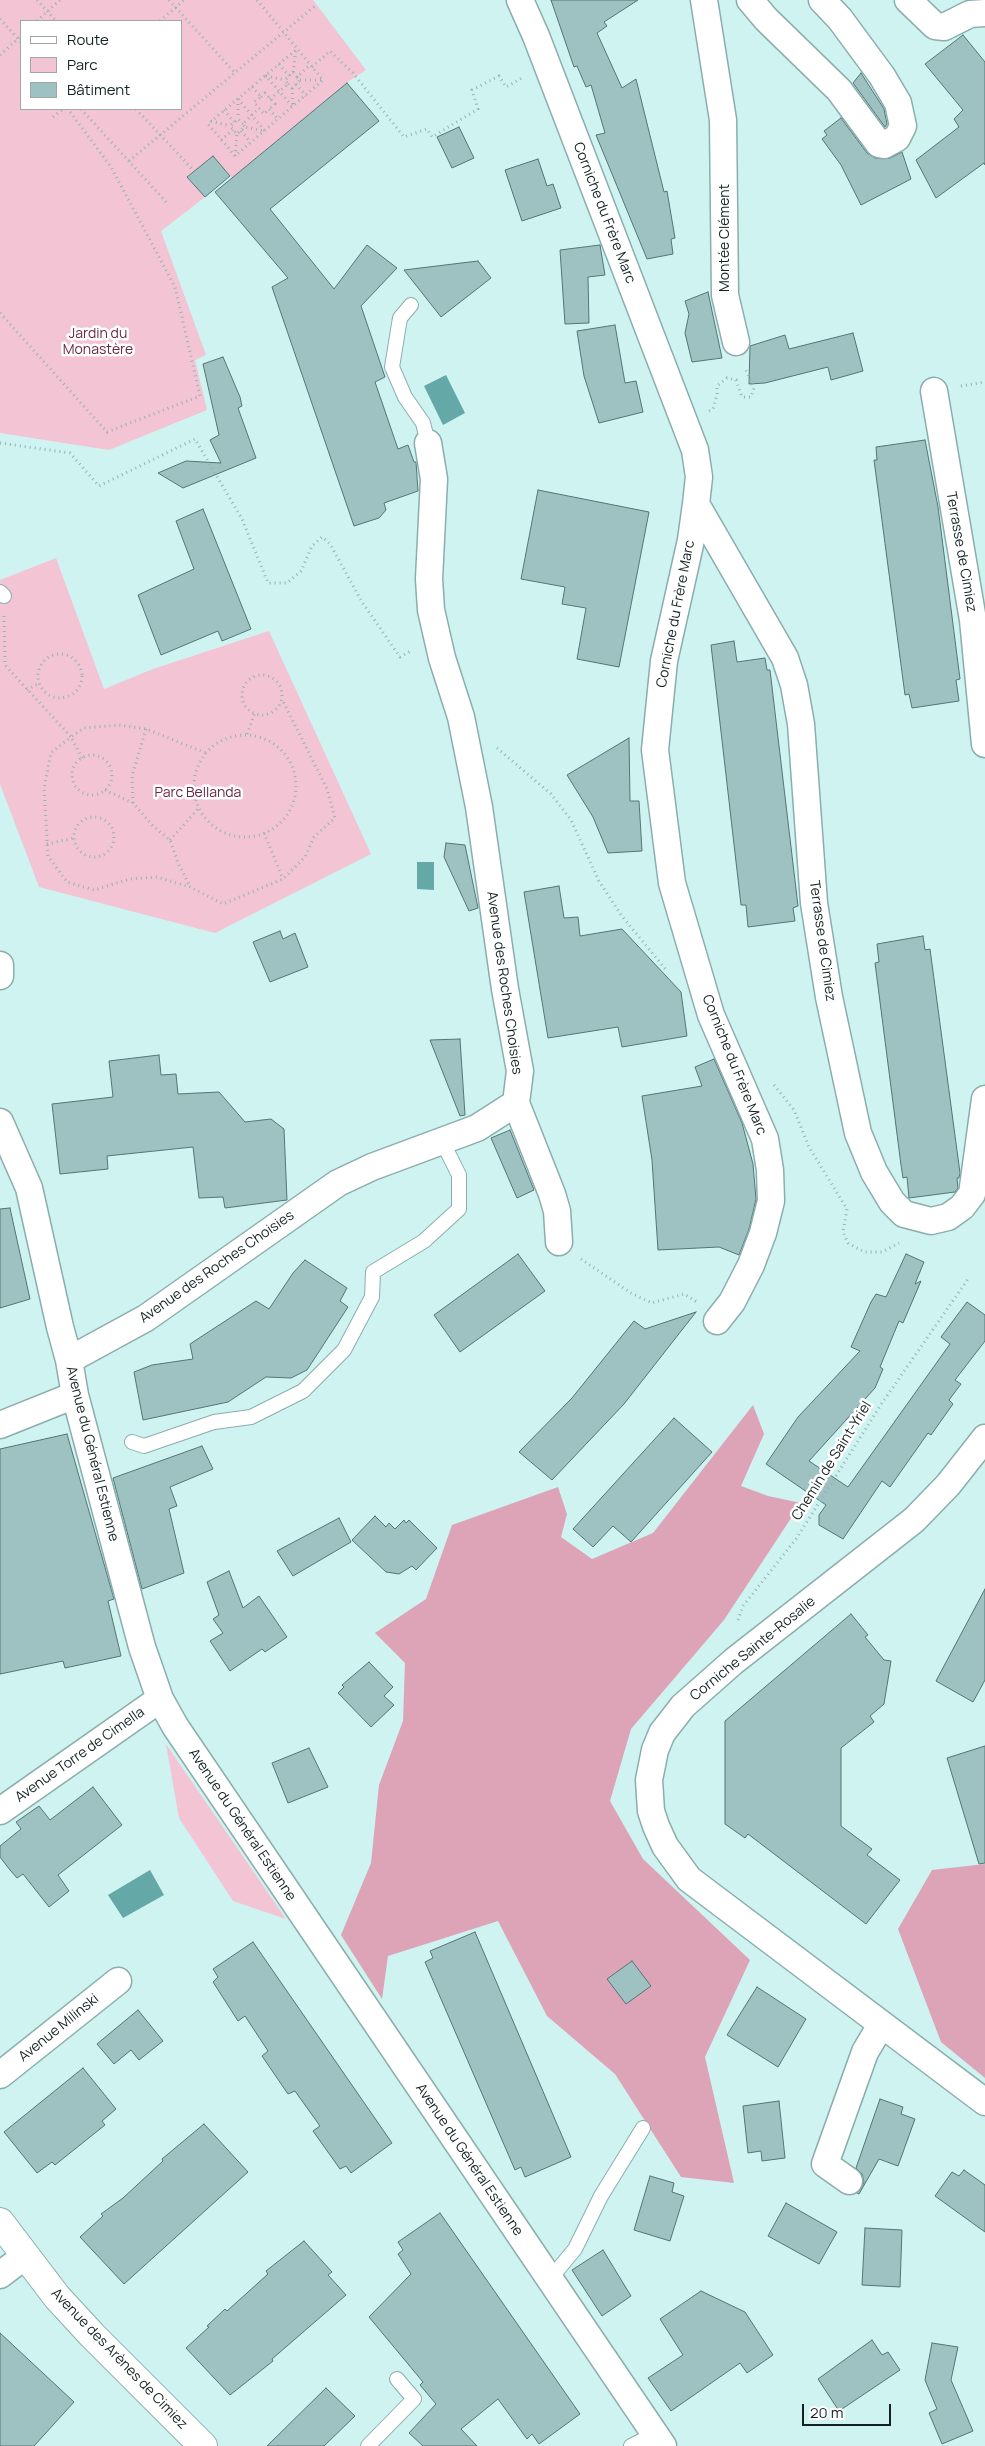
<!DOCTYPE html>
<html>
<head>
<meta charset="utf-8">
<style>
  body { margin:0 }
  #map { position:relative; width:985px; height:2446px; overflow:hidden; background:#cef3f1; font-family:Manrope,sans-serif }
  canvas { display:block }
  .legend { position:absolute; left:20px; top:20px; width:162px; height:90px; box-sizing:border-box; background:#fff; border:1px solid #a1a7a7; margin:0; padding:6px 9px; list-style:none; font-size:15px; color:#142222 }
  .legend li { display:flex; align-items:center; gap:10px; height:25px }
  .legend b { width:25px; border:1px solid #a1a7a7 }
  .scale { position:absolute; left:802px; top:2404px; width:89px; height:22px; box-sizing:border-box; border:2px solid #142222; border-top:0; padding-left:6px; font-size:15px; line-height:18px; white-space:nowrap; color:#142222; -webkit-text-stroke:4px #fff; paint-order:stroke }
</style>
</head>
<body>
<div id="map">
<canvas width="985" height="2446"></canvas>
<ul class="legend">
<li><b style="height:6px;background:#fff"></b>Route</li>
<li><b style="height:14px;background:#f3c4d3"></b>Parc</li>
<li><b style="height:14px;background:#9ec2c1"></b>Bâtiment</li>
</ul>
<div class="scale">20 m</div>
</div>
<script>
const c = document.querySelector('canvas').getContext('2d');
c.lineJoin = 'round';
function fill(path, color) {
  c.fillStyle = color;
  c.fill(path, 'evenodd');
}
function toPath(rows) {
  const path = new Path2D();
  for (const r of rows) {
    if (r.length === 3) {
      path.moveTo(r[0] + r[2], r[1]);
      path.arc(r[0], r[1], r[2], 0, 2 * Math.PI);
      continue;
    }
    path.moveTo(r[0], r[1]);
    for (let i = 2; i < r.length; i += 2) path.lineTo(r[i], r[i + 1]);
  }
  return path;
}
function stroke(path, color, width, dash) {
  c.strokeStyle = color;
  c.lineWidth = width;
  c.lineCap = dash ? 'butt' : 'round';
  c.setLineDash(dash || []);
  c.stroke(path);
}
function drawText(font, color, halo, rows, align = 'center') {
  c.font = font + ' Manrope,sans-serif';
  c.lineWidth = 5;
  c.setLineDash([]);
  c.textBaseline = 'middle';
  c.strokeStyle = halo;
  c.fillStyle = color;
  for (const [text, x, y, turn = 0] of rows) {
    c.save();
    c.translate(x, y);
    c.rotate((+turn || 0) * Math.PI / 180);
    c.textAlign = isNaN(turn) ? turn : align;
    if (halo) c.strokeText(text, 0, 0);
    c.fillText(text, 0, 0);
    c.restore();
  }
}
const green = toPath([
  [0,0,313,0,366,70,349,81,232,178,213,156,188,176,205,197,161,231,206,355,195,360,207,410,109,450,0,433],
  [21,21,181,21,181,109,21,109],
  [56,558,104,689,153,669,269,631,371,854,215,933,39,887,0,784,0,580],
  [166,1744,286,1919,233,1901,179,1818]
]);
const forest = toPath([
  [753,1405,764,1434,741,1486,768,1496,801,1503,724,1620,631,1729,610,1801,643,1859,750,1960,705,2057,734,2183,681,2177,615,2074,547,2016,498,1921,388,1956,382,1999,341,1935,371,1863,379,1785,403,1721,405,1663,375,1633,426,1599,452,1525,558,1487,567,1514,561,1537,592,1559,653,1533],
  [985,1864,985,2078,941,2042,898,1929,932,1870]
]);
const water = toPath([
  [446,375,465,413,443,425,424,386],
  [417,862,434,862,434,890,417,889],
  [150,1870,164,1895,123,1918,108,1895]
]);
const building = toPath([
  [551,0,638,0,604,22,607,26,597,33,622,88,636,79,664,192,667,191,675,238,671,239,673,254,647,259,596,135,605,133,591,85,586,87,577,66,574,67,551,0],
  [963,35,985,62,985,165,984,163,936,198,916,160,959,127,954,119,963,110,925,64,963,35],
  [861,73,884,109,887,124,885,127,853,83,861,73],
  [347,83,379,121,270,209,334,289,367,245,397,268,361,306,385,377,375,382,398,449,408,445,414,462,416,462,418,491,384,503,386,510,379,518,354,526,272,287,288,278,215,192,347,83],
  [841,118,867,153,875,158,890,158,902,152,911,179,861,205,841,165,822,139,827,135,824,131,841,118],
  [459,127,474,158,452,168,437,137,459,127],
  [213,156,230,176,205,197,187,177,213,156],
  [538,159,547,186,553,184,561,208,522,221,505,170,538,159],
  [600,245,605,275,588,277,589,323,565,324,560,250,600,245],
  [478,261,491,278,441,317,404,270,478,261],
  [708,292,722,358,692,362,685,333,689,314,685,301,708,292],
  [615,325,625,383,636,381,643,412,599,423,584,376,577,331,615,325],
  [853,333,863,371,831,380,828,367,765,383,749,384,750,346,785,335,789,349,853,333],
  [223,357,240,397,242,406,238,408,256,458,183,488,158,473,186,461,221,463,210,440,219,435,203,364,223,357],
  [925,440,938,507,960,679,956,680,959,701,912,708,909,694,905,695,874,460,877,460,876,447,925,440],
  [538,490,649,512,619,667,577,659,586,608,562,604,565,587,521,579,538,490],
  [203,509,251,629,222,641,218,631,161,655,138,595,194,569,176,521,203,509],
  [734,641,737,662,765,658,767,670,770,670,798,906,793,908,795,921,748,927,746,905,741,905,711,645,734,641],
  [629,738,630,801,639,801,642,851,608,853,593,817,567,775,629,738],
  [446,843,465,845,478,908,469,911,444,857,446,843],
  [559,886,564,918,578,917,580,936,622,929,681,992,687,1036,622,1047,618,1027,548,1038,524,892,559,886],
  [280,931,283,939,295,933,308,967,270,982,253,942,280,931],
  [923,936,925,950,930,949,960,1173,959,1178,957,1178,958,1188,955,1192,909,1198,907,1177,903,1178,901,1165,875,963,879,962,877,944,923,936],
  [460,1039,465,1115,460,1116,430,1040,460,1039],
  [159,1055,161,1075,176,1074,178,1094,219,1092,245,1122,271,1119,284,1129,287,1200,225,1208,223,1197,199,1198,193,1147,107,1156,108,1169,60,1174,52,1104,113,1097,109,1061,159,1055],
  [714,1059,742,1123,753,1164,756,1199,749,1229,739,1255,719,1247,658,1250,652,1160,642,1096,702,1086,695,1067,714,1059],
  [510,1130,534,1190,517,1198,491,1138,510,1130],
  [10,1208,30,1299,0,1308,0,1209,10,1208],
  [518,1254,545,1291,460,1352,434,1315,518,1254],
  [906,1254,924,1262,915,1284,921,1281,903,1323,899,1321,880,1367,883,1369,875,1388,809,1461,848,1487,950,1344,941,1337,967,1302,985,1315,985,1341,955,1380,961,1384,949,1400,953,1404,931,1435,928,1433,890,1487,882,1481,843,1539,819,1525,819,1515,826,1505,766,1464,798,1417,860,1351,851,1347,871,1302,876,1294,886,1297,906,1254],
  [305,1260,347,1288,340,1301,348,1307,307,1370,291,1378,266,1377,228,1402,143,1420,134,1372,152,1365,193,1359,190,1344,256,1301,269,1309,293,1273,305,1260],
  [696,1312,624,1404,552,1480,519,1452,572,1398,634,1321,645,1329,696,1312],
  [674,1418,712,1452,631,1542,613,1526,593,1547,573,1529,674,1418],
  [67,1434,114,1599,108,1601,121,1656,65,1668,63,1661,0,1674,0,1449,67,1434],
  [202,1446,213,1469,170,1487,177,1506,169,1509,184,1573,142,1589,113,1478,202,1446],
  [375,1516,386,1527,389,1523,395,1529,404,1520,406,1523,409,1520,437,1548,416,1570,412,1566,399,1574,386,1572,352,1540,375,1516],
  [339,1518,351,1542,293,1576,277,1551,339,1518],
  [229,1571,243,1608,259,1596,287,1637,265,1652,262,1649,230,1671,210,1641,223,1633,213,1619,219,1615,207,1582,229,1571],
  [985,1589,985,1680,973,1702,936,1681,985,1589],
  [851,1614,868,1635,865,1637,884,1660,891,1661,884,1704,870,1716,874,1722,841,1748,841,1826,872,1849,867,1855,900,1880,866,1924,748,1834,745,1838,725,1824,725,1721,851,1614],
  [369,1662,393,1687,384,1696,394,1705,371,1727,338,1693,344,1687,342,1685,369,1662],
  [985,1746,985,1863,979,1864,947,1758,985,1746],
  [309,1748,328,1787,288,1803,272,1763,309,1748],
  [93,1787,122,1825,58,1875,69,1891,49,1907,23,1874,17,1878,10,1870,0,1857,0,1846,21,1829,16,1822,39,1806,50,1820,93,1787],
  [475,1932,571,2157,525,2177,521,2167,515,2170,425,1962,433,1958,430,1951,475,1932],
  [253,1942,392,2143,351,2173,346,2166,340,2169,313,2131,320,2126,295,2091,288,2094,262,2056,268,2051,245,2016,238,2021,213,1982,218,1977,213,1969,253,1942],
  [632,1961,651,1986,626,2004,607,1979,632,1961],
  [757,1987,806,2019,778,2067,727,2035,757,1987],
  [138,2010,163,2041,139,2060,131,2050,114,2064,97,2044,138,2010],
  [83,2068,116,2109,102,2121,105,2125,55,2165,52,2162,37,2173,4,2132,83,2068],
  [880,2099,903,2107,901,2114,915,2119,898,2166,879,2159,859,2194,857,2193,861,2189,864,2182,862,2174,856,2168,880,2099],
  [779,2101,785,2158,762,2161,761,2151,748,2153,743,2106,779,2101],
  [204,2124,248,2172,124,2284,80,2237,103,2216,101,2214,123,2198,163,2161,162,2159,204,2124],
  [964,2170,985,2185,985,2232,935,2196,952,2172,959,2176,964,2170],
  [650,2176,674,2183,672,2192,684,2196,670,2241,634,2230,650,2176],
  [786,2203,837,2232,819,2264,768,2236,786,2203],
  [440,2213,580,2414,539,2444,532,2434,527,2439,498,2399,461,2429,477,2446,423,2446,409,2433,436,2404,420,2385,423,2382,369,2317,411,2274,398,2254,403,2250,398,2242,440,2213],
  [865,2228,902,2230,900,2287,862,2285,865,2228],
  [304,2241,332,2272,328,2275,346,2295,272,2359,273,2361,230,2395,186,2348,209,2327,207,2326,225,2309,227,2311,268,2274,266,2271,304,2241],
  [603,2250,631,2296,602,2316,572,2270,603,2250],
  [701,2291,745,2312,773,2355,747,2373,740,2363,671,2411,648,2378,683,2355,660,2319,701,2291],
  [0,2333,74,2402,34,2446,0,2446,0,2333],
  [872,2340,882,2355,888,2352,900,2370,839,2411,818,2379,872,2340],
  [932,2343,958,2347,951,2380,973,2431,942,2444,929,2413,937,2409,925,2380,932,2343],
  [326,2388,355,2416,324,2446,267,2446,326,2388]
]);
const path = toPath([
  [37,0,56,21],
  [169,0,235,73],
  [257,0,323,80,235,156,208,124,297,49],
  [0,19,21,42],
  [37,21,60,0],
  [160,21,184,0],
  [0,55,21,36],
  [279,64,289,76],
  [312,67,330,51,353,73,404,137,427,129,432,137,478,109,472,90,499,76,506,87,522,78],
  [293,72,296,50],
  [265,75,293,107],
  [266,76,285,80],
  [300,80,322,80],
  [288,84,292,88,300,80,297,77],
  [296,84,306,96],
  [252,87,261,97,254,102,264,114,269,109,278,119],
  [292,88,293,107],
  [261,97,265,93,275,104,269,109],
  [238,99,265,131,245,127],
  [238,99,238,119],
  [270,99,288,84,285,80,293,72,297,77,310,65],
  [81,109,168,204],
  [136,109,194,171],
  [224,110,234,122],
  [53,117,63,109],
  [211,121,230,126],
  [243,124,238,119,230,126,237,134,245,127,243,124,259,108],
  [241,131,251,142],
  [221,140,233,130],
  [235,156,237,134],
  [129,161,315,6],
  [0,313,107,432,200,396,175,287,111,167,68,109],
  [961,386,985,382],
  [709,411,713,409,717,395,717,386,727,378,736,380,742,397,751,397,754,388,745,368],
  [0,443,70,453,99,486,195,439,242,519,268,583,287,583,301,571,312,546,322,537,330,544,362,602,400,657,411,651],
  [4,616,5,665,71,737,51,753,44,788,48,856,67,882,94,890,130,879,157,877,190,887,223,904,283,879,305,857,314,837,335,818,327,789,282,699],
  [60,676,22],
  [262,695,20],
  [27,690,39,683],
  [146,729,132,776,133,803,154,827,170,840,178,863,190,886],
  [247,734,255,713],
  [245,786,51],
  [497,748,551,794,571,820,599,881,621,915,667,971],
  [92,775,20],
  [82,758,71,737,84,728,119,725,146,729,206,753],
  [105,790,133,803],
  [94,837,20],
  [264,833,283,879],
  [170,840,198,809],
  [47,844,74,838],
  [774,1085,794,1110,809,1147,847,1209,843,1232,848,1243,864,1252,882,1252,899,1243],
  [581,1259,631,1293,652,1303,684,1294,697,1302],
  [738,1620,743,1606,796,1539,882,1403,968,1279]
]);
const lane = toPath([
  [411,305,400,318,392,367,405,397,423,423,428,443],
  [0,592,4,596],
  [132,1442,144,1446,214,1422,251,1417,303,1391,344,1350,372,1297,373,1272,424,1241,459,1209,459,1175,442,1141],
  [550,2279,575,2249,601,2196,643,2128],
  [368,2446,414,2399,397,2379],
  [631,2446,655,2434]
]);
const street = toPath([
  [520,0,536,36,695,450,699,477,696,504,691,540,664,661,655,750,672,883,711,1015,765,1139,770,1170,771,1201,763,1233,751,1265,732,1302,717,1321],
  [704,0,723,120,725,295,736,342],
  [750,0,766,19,839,90,879,144,884,145,897,138,903,126,898,103,882,76,840,19,822,0],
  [908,0,935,26,944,27,970,14,985,13],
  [934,391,973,620,985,744],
  [696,504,785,658,794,685,801,724,814,903,829,997,858,1133,874,1172,892,1202,904,1214,931,1221,948,1217,962,1207,972,1194,985,1099],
  [0,965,0,976],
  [516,1103,552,1194,557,1211,559,1242],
  [0,1122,29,1188,60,1327,69,1360,75,1395,142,1647,160,1699,175,1726,663,2446],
  [69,1360,146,1318,338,1183,372,1167,477,1128,516,1103,520,1071,505,989,479,807,461,717,442,658,431,610,429,579,434,479,428,443],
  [0,1425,75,1395],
  [985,1438,948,1485,914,1520,734,1661,683,1706,662,1733,655,1750,649,1780,651,1811,656,1826,665,1846,689,1879,985,2102],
  [0,1811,160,1699],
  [0,2075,118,1981],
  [849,2181,825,2164,865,2052,881,2025],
  [0,2275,25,2256]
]);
const secondary = toPath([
  [0,2222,57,2297,92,2335,203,2446]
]);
const streetNames = [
  ["Corniche du Frère Marc",604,213,69],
  ["Montée Clément",725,238,-90],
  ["Terrasse de Cimiez",961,552,80],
  ["Corniche du Frère Marc",676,614,-79],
  ["Terrasse de Cimiez",822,941,82],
  ["Avenue des Roches Choisies",504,983,82],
  ["Corniche du Frère Marc",734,1065,68],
  ["Avenue des Roches Choisies",217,1267,-35],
  ["Avenue du Général Estienne",92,1454,76],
  ["Chemin de Saint-Yriel",832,1461,-58],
  ["Corniche Sainte-Rosalie",753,1649,-39],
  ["Avenue Torre de Cimella",80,1755,-35],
  ["Avenue du Général Estienne",242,1825,56],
  ["Avenue Milinski",59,2028,-39],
  ["Avenue du Général Estienne",469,2160,56],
  ["Avenue des Arènes de Cimiez",119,2359,46]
];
const parkNames = [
  ["Jardin du",98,334],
  ["Monastère",98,350],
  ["Parc Bellanda",198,793]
];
fill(green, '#f3c4d3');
fill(forest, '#dca4b6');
fill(water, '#64a8a7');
fill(building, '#9ec2c1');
stroke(building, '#547574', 1);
stroke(lane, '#8baead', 16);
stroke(street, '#8baead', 29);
stroke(secondary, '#8baead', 30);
stroke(path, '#95b3b1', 3, [1, 4]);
stroke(lane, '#fff', 14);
stroke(street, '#fff', 26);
stroke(secondary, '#fff', 28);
drawText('14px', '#142222', '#fff', streetNames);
drawText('14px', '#692742', '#fff', parkNames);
</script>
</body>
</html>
